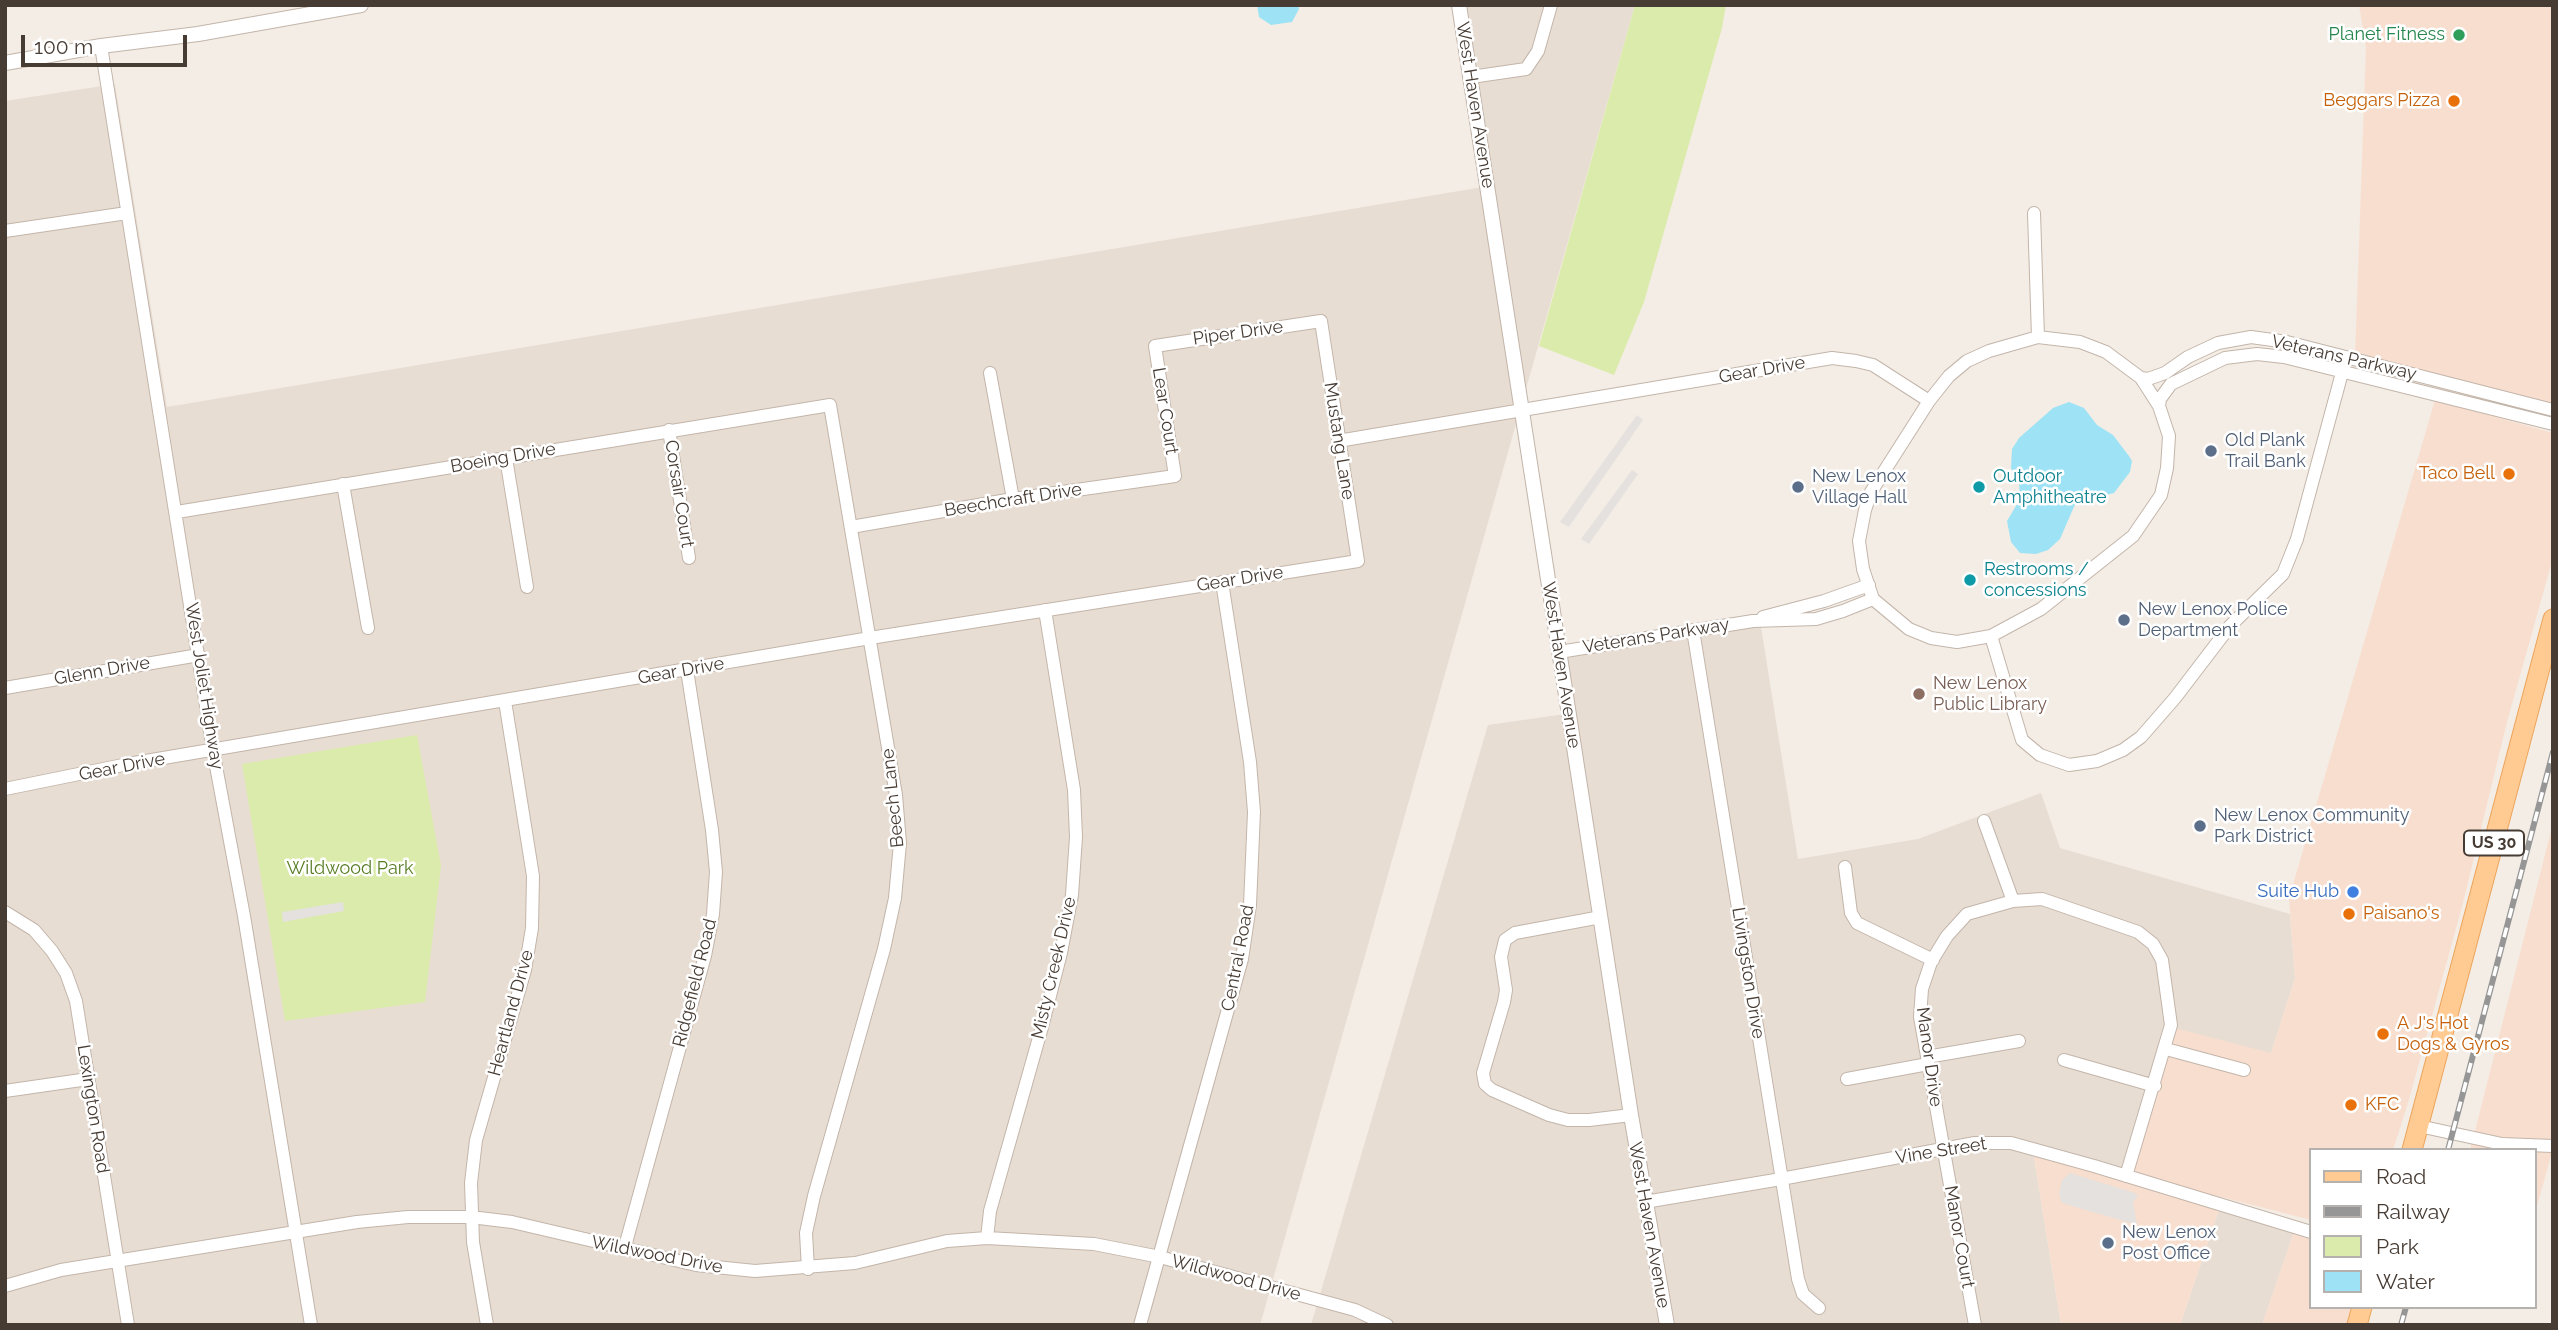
<!DOCTYPE html>
<html>
<head>
<meta charset="utf-8">
<style>
  body { margin:0 }
  #map { position:relative; width:2558px; height:1330px; overflow:hidden; background:#f4ede5; font-family:Raleway,sans-serif }
  canvas { display:block }
  .frame { position:absolute; inset:0; border:7px solid #473c34; pointer-events:none }
  .legend { position:absolute; left:2309px; top:1148px; width:228px; height:161px; box-sizing:border-box; background:#fff; border:2px solid #b5b1ae; margin:0; padding:9px 12px; list-style:none; font-size:21px; color:#473c34 }
  .legend li { display:flex; align-items:center; gap:14px; height:35px }
  .legend b { width:35px; border:2px solid #b5b1ae }
  .scale { position:absolute; left:21px; top:35px; width:166px; height:32px; box-sizing:border-box; border:4px solid #473c34; border-top:0; padding-left:9px; font-size:21px; line-height:24px; white-space:nowrap; color:#473c34; -webkit-text-stroke:5px #fff; paint-order:stroke }
</style>
</head>
<body>
<div id="map">
<canvas width="2558" height="1330"></canvas>
<div class="frame"></div>
<ul class="legend">
<li><b style="height:9px;background:#ffcb93"></b>Road</li>
<li><b style="height:9px;background:#969696"></b>Railway</li>
<li><b style="height:19px;background:#dbebab"></b>Park</li>
<li><b style="height:19px;background:#9de3f5"></b>Water</li>
</ul>
<div class="scale">100 m</div>
</div>
<script>
const c = document.querySelector('canvas').getContext('2d');
c.lineJoin = 'round';
function fill(path, color) {
  c.fillStyle = color;
  c.fill(path, 'evenodd');
}
function toPath(rows) {
  const path = new Path2D();
  for (const r of rows) {
    path.moveTo(r[0], r[1]);
    for (let i = 2; i < r.length; i += 2) path.lineTo(r[i], r[i + 1]);
  }
  return path;
}
function stroke(path, color, width, dash) {
  c.strokeStyle = color;
  c.lineWidth = width;
  c.lineCap = dash ? 'butt' : 'round';
  c.setLineDash(dash || []);
  c.stroke(path);
}
function drawText(font, color, halo, rows, align = 'center') {
  c.font = font + ' Raleway,sans-serif';
  c.lineWidth = 5;
  c.setLineDash([]);
  c.textBaseline = 'middle';
  c.strokeStyle = halo;
  c.fillStyle = color;
  for (const [text, x, y, turn = 0] of rows) {
    c.save();
    c.translate(x, y);
    c.rotate((+turn || 0) * Math.PI / 180);
    c.textAlign = isNaN(turn) ? turn : align;
    if (halo) c.strokeText(text, 0, 0);
    c.fillText(text, 0, 0);
    c.restore();
  }
}
const residential = toPath([
  [1467,5,1635,5,1260,1325,5,1325,5,101,115,84,167,407,1495,185],
  [1747,625,1761,627,1798,859,1918,839,2041,793,2060,848,2290,914,2295,978,2271,1053,2124,1172,2009,1140,1648,1197,1563,655],
  [1565,714,1661,1325,1311,1325,1488,725],
  [1976,1146,2033,1151,2061,1325,1669,1325,1648,1203],
  [2220,1207,2295,1229,2262,1325,2180,1325]
]);
const commercial = toPath([
  [2359,5,2553,5,2553,405,2355,356,2366,47],
  [2435,400,2553,433,2553,558,2507,722,2463,903,2408,1103,2393,1150,2311,1150,2311,1220,2124,1172,2167,1026,2271,1053,2295,978,2289,898],
  [2553,823,2553,1142,2525,1143,2474,1135],
  [2472,1141,2553,1149,2535,1213,2535,1150,2470,1150],
  [2033,1151,2220,1207,2180,1325,2061,1325],
  [2295,1229,2311,1235,2311,1307,2359,1307,2354,1325,2262,1325]
]);
const green = toPath([
  [1635,5,1726,5,1722,28,1644,302,1614,375,1539,346],
  [417,735,441,866,425,1002,285,1021,242,764]
]);
const parking = toPath([
  [1637,415,1643,420,1569,527,1560,522],
  [1632,470,1638,474,1589,544,1581,539],
  [343,902,344,911,283,922,282,912],
  [2070,1173,2135,1193,2138,1196,2133,1202,2137,1225,2062,1203,2059,1194,2062,1180]
]);
const water = toPath([
  [1257,5,1298,5,1299,9,1292,22,1271,25,1259,17],
  [2069,402,2084,408,2097,425,2113,435,2129,456,2132,461,2130,472,2114,493,2076,502,2060,539,2048,550,2036,554,2020,553,2011,542,2007,521,2020,499,2019,482,2011,468,2012,449,2019,438,2053,408]
]);
const minor = toPath([
  [101,46,213,750,244,916,311,1325],
  [1471,77,1526,69,1538,51,1551,5],
  [2034,213,2038,337],
  [5,231,127,213],
  [2038,337,2080,342,2106,352,2141,378,2159,406,2169,436,2167,468,2161,495,2133,536,2041,609,1991,636,1957,642,1931,638,1909,629,1873,599,1863,569,1859,541,1865,510,1871,492,1929,401,1949,376,1967,361,1989,351,2038,337],
  [990,373,1013,499],
  [2141,378,2148,379,2165,373,2188,357,2218,343,2251,337,2287,342,2553,410],
  [2159,406,2160,399,2171,384,2225,358,2257,354,2284,357,2553,424],
  [669,430,689,558],
  [1338,441,1832,358,1856,361,1873,365,1929,401],
  [506,458,527,587],
  [343,484,368,628],
  [177,512,830,405,896,795,900,843,895,898,884,949,814,1196,806,1233,808,1269],
  [1763,617,1824,601,1869,585],
  [1693,630,1798,1279,1803,1294,1819,1308],
  [1991,636,2022,740,2040,755,2069,765,2097,761,2123,750,2141,737,2175,698,2230,626,2283,574,2297,539,2346,358],
  [1559,652,1753,621,1816,619,1843,611,1873,599],
  [5,688,199,655],
  [5,789,128,764,870,638,1358,561,1321,321,1155,346,1175,476,1013,499,851,527],
  [1984,821,2013,901],
  [1845,867,1851,913,1857,923,1933,960],
  [5,912,34,930,52,951,66,973,76,1001,128,1325],
  [1601,917,1515,933,1505,940,1501,957,1506,990,1504,1002,1483,1073,1485,1084,1492,1090,1549,1115,1568,1120,1589,1120,1631,1115],
  [2166,1049,2244,1070],
  [1927,1057,2019,1041],
  [2064,1060,2155,1086],
  [1847,1079,1928,1064],
  [5,1091,88,1079],
  [2419,1126,2502,1144,2553,1146],
  [1645,1202,1781,1179,1975,1143,2011,1143,2094,1166,2311,1232],
  [987,1238,990,1211,1042,1027,1061,953,1072,895,1076,837,1074,790,1045,610],
  [624,1250,705,956,713,914,716,872,712,830,687,670],
  [5,1286,61,1270,357,1222,408,1217,471,1217,512,1222,696,1265,755,1271,855,1263,947,1241,987,1238,1094,1244,1160,1257,1355,1310,1387,1325],
  [487,1325,473,1242,471,1183,476,1140,525,970,532,928,533,876,505,701],
  [1140,1325,1242,959,1250,905,1254,812,1250,762,1222,582],
  [1975,1325,1920,1017,1922,989,1931,962,1947,936,1967,914,2013,901,2042,899,2138,932,2153,944,2162,960,2171,1025,2126,1176]
]);
const tertiary = toPath([
  [1459,5,1631,1115,1667,1325],
  [5,63,101,46,198,34,361,5]
]);
const primary = toPath([
  [2412,1150,2553,619],
  [2357,1325,2362,1307]
]);
const rail = toPath([
  [2448,1150,2553,752],
  [2401,1325,2406,1307]
]);
const markers = [
  [2459,35,7,"#2e9e5b"],
  [2454,101,7,"#e8710a"],
  [2211,451,7,"#5c6f8a"],
  [2509,474,7,"#e8710a"],
  [1798,487,7,"#5c6f8a"],
  [1979,487,7,"#0f9aa8"],
  [1970,580,7,"#0f9aa8"],
  [2124,620,7,"#5c6f8a"],
  [1919,694,7,"#8d6e63"],
  [2200,826,7,"#5c6f8a"],
  [2353,892,7,"#3f7fe0"],
  [2349,914,7,"#e8710a"],
  [2383,1034,7,"#e8710a"],
  [2351,1105,7,"#e8710a"],
  [2108,1243,7,"#5c6f8a"]
];
const shields = [
  [2494,843,60]
];
const shieldNames = [
  ["US 30",2494,843]
];
const leisureNames = [
  ["Planet Fitness",2445,35]
];
const foodNames = [
  ["Beggars Pizza",2440,101,"right"],
  ["Taco Bell",2495,474,"right"],
  ["Paisano's",2363,914],
  ["A J's Hot",2397,1024],
  ["Dogs & Gyros",2397,1045],
  ["KFC",2365,1105]
];
const streetNames = [
  ["West Haven Avenue",1475,105,81],
  ["Piper Drive",1238,333,-8],
  ["Veterans Parkway",2344,358,13],
  ["Gear Drive",1762,370,-10],
  ["Lear Court",1165,411,81],
  ["Mustang Lane",1339,441,81],
  ["Boeing Drive",503,458,-10],
  ["Corsair Court",679,494,81],
  ["Beechcraft Drive",1013,500,-9],
  ["Gear Drive",1240,579,-9],
  ["Veterans Parkway",1656,636,-9],
  ["West Haven Avenue",1561,665,81],
  ["Glenn Drive",102,671,-10],
  ["Gear Drive",681,671,-10],
  ["West Joliet Highway",204,686,81],
  ["Gear Drive",122,767,-11],
  ["Beech Lane",893,798,-96],
  ["Central Road",1238,958,-79],
  ["Misty Creek Drive",1054,968,-77],
  ["Livingston Drive",1748,973,81],
  ["Ridgefield Road",695,983,-76],
  ["Heartland Drive",511,1013,-75],
  ["Manor Drive",1929,1057,82],
  ["Lexington Road",93,1109,81],
  ["Vine Street",1941,1151,-9],
  ["West Haven Avenue",1649,1225,80],
  ["Manor Court",1959,1237,80],
  ["Wildwood Drive",657,1255,11],
  ["Wildwood Drive",1236,1278,15]
];
const serviceNames = [
  ["Old Plank",2225,441],
  ["Trail Bank",2225,462],
  ["New Lenox",1812,477],
  ["Village Hall",1812,498],
  ["New Lenox Police",2138,610],
  ["Department",2138,631],
  ["New Lenox Community",2214,816],
  ["Park District",2214,837],
  ["New Lenox",2122,1233],
  ["Post Office",2122,1254]
];
const cultureNames = [
  ["Outdoor",1993,477],
  ["Amphitheatre",1993,498],
  ["Restrooms /",1984,570],
  ["concessions",1984,591]
];
const educationNames = [
  ["New Lenox",1933,684],
  ["Public Library",1933,705]
];
const parkNames = [
  ["Wildwood Park",350,869]
];
const shopNames = [
  ["Suite Hub",2339,892]
];
fill(residential, '#e8ddd3');
fill(commercial, '#f8decf');
fill(green, '#dbebab');
fill(parking, '#e4e1de');
fill(water, '#9de3f5');
stroke(minor, '#c3b5aa', 14);
stroke(tertiary, '#c3b5aa', 16);
stroke(primary, '#eca45b', 21);
stroke(minor, '#fff', 12);
stroke(tertiary, '#fff', 14);
stroke(primary, '#ffcb93', 19);
stroke(rail, '#969696', 6);
stroke(rail, '#fff', 3.5, [10]);
for (const [x, y, r, color] of markers) {
  const dot = new Path2D();
  dot.arc(x, y, r, 0, 2 * Math.PI);
  c.fillStyle = color;
  c.fill(dot);
  stroke(dot, '#fff', 2.5);
}
for (const [x, y, w] of shields) {
  const box = new Path2D();
  box.roundRect(x - w / 2, y - 12.5, w, 25, 5);
  c.fillStyle = '#fff';
  c.fill(box);
  stroke(box, '#473c34', 2);
}
drawText('bold 16px', '#473c34', null, shieldNames);
drawText('18px', '#27864d', '#fff', leisureNames, 'right');
drawText('18px', '#c56008', '#fff', foodNames, 'left');
drawText('18px', '#473c34', '#fff', streetNames);
drawText('18px', '#4e5e75', '#fff', serviceNames, 'left');
drawText('18px', '#0d838f', '#fff', cultureNames, 'left');
drawText('18px', '#785e54', '#fff', educationNames, 'left');
drawText('18px', '#577d23', '#fff', parkNames);
drawText('18px', '#366cbe', '#fff', shopNames, 'right');
</script>
</body>
</html>
